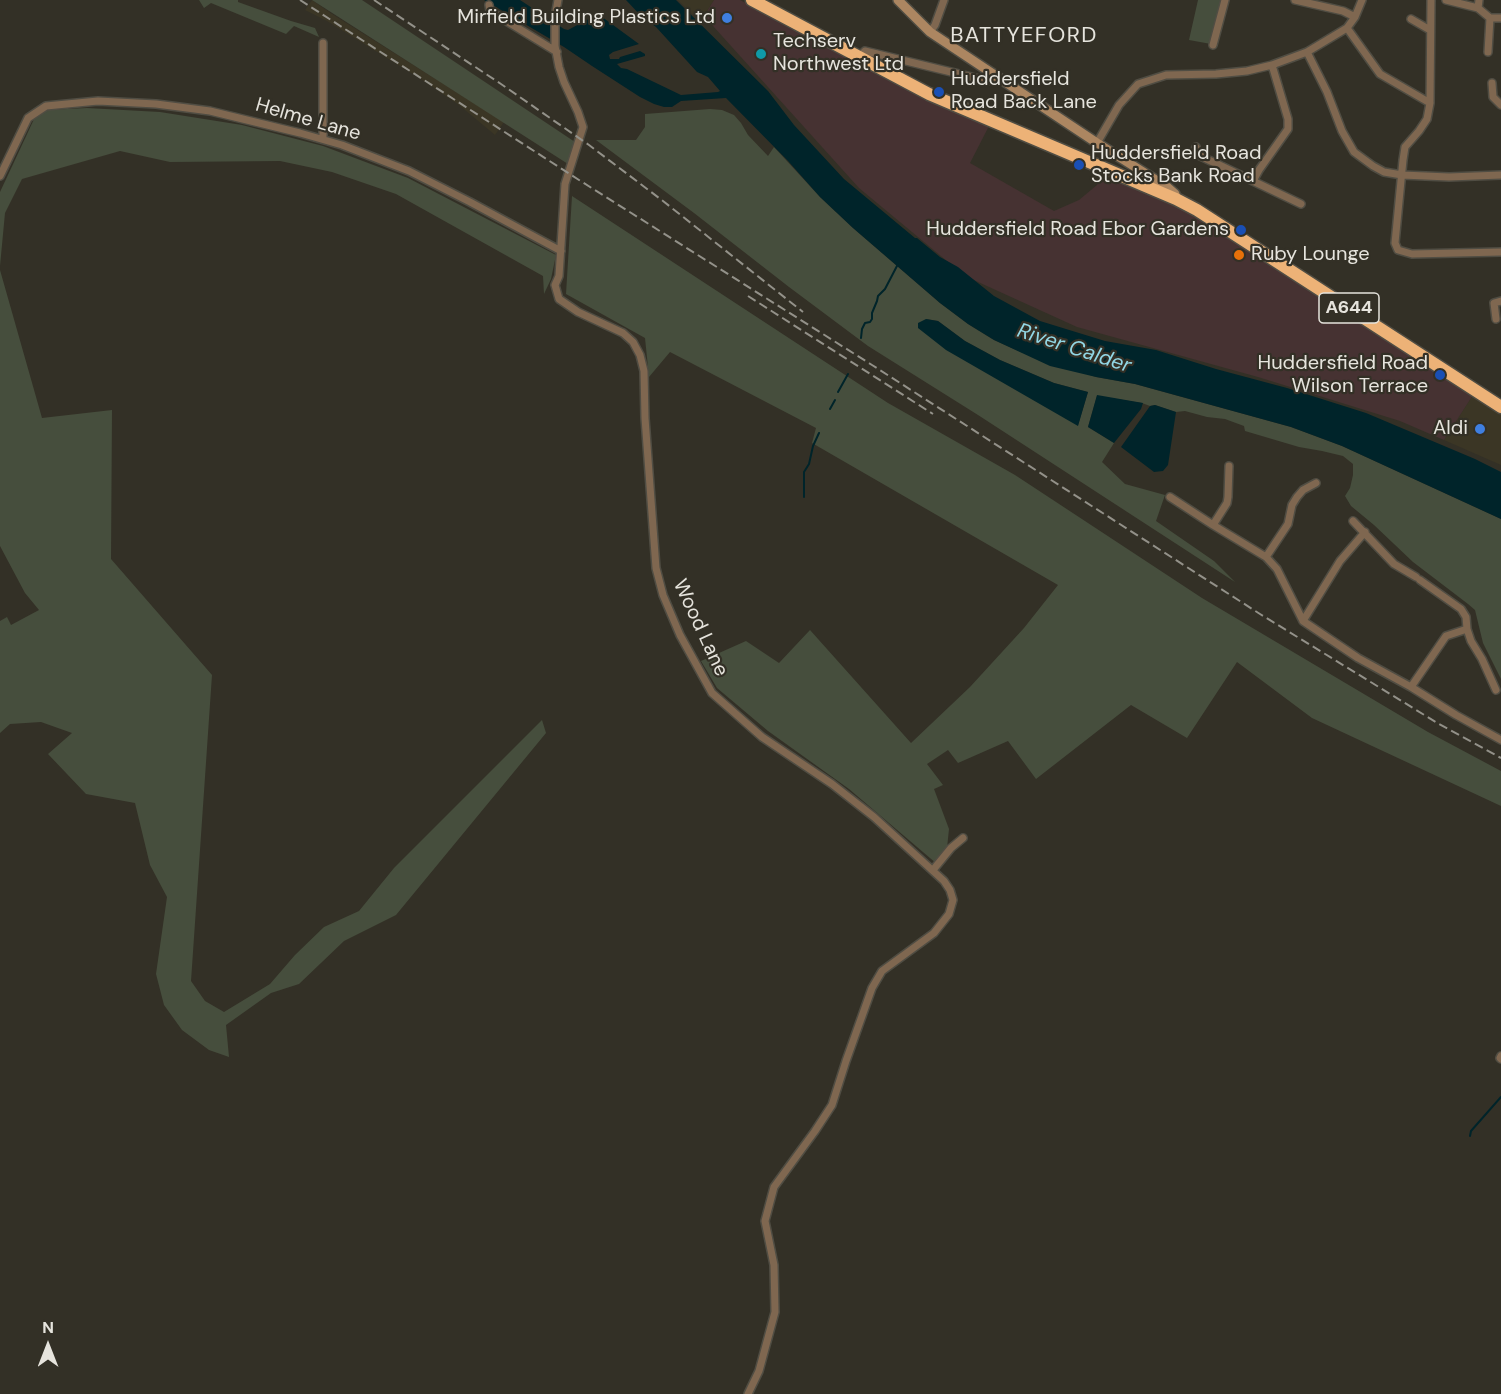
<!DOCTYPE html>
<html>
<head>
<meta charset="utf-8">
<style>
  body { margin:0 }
  #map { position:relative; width:1501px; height:1394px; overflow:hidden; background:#333026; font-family:"DM Sans",sans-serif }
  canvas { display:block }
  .north { position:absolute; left:18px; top:1316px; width:60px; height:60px; -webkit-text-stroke:4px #333026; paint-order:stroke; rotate:0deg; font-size:16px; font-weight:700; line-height:24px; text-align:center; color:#e6e4dd }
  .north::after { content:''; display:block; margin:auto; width:21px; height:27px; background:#e6e4dd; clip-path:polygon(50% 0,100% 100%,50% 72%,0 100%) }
</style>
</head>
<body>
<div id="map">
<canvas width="1501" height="1394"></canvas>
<div class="north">N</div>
</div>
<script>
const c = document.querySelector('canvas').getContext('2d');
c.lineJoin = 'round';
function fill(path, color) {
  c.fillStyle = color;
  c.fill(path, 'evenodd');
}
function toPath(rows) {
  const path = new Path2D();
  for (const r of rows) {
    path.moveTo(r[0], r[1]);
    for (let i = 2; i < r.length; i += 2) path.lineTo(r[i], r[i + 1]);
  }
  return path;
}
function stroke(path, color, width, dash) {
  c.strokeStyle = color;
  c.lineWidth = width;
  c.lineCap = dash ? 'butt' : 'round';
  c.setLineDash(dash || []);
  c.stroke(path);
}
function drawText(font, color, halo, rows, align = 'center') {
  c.font = font + ' "DM Sans",sans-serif';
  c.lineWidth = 4.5;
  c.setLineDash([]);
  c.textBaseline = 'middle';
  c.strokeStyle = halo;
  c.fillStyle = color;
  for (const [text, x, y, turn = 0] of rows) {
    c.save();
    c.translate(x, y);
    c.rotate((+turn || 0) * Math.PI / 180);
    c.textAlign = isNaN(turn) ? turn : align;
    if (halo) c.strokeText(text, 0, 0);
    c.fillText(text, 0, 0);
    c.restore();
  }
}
const built = toPath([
  [312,0,332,14,504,122,495,135,459,105,421,79,327,21,305,10],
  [678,0,714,0,704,16,696,18],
  [1473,395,1501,413,1501,465,1444,440]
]);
const industrial = toPath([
  [714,0,740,0,912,91,989,126,970,163,1054,211,1079,200,1097,185,1102,175,1190,212,1473,395,1444,440,1400,421,1258,377,1077,327,965,276,859,188,704,16]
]);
const green = toPath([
  [199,0,238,0,238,2,291,21,315,28,319,37,294,26,286,34,211,3,204,8],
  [312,0,362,0,575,142,568,164],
  [1198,0,1222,0,1211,44,1189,40],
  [87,108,160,112,242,125,323,146,408,178,556,255,551,279,544,294,543,276,396,194,332,172,280,161,170,162,120,151,22,179,5,213,0,266,0,192,35,117,47,110],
  [710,109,722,110,734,115,741,123,748,135,768,156,774,147,820,197,853,228,940,303,968,324,994,340,1021,352,1096,377,1135,384,1291,427,1342,446,1501,519,1501,679,1483,643,1475,610,1468,604,1413,562,1374,525,1351,506,1345,496,1350,488,1353,475,1353,464,1343,456,1322,451,1299,447,1245,431,1244,426,1225,419,1207,417,1185,411,1176,412,1155,405,1150,406,1142,403,1097,396,1088,427,1114,443,1102,462,1125,484,1165,495,1156,521,1214,561,1235,582,978,415,868,346,789,287,694,213,596,140,636,140,645,127,645,114],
  [926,319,938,321,965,341,1000,360,1054,383,1088,392,1078,425],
  [572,196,888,403,1015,475,1202,598,1428,732,1501,771,1501,806,1312,718,1237,662,1187,738,1131,705,1036,779,1008,741,958,763,948,750,927,764,943,785,934,789,949,829,947,848,937,864,849,789,768,731,717,688,701,661,746,641,779,663,810,630,911,743,970,687,1024,628,1058,585,812,443,816,428,670,352,649,377,645,338,566,294],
  [0,270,42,418,112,410,111,559,212,675,191,981,205,1001,224,1012,270,984,295,955,324,927,359,911,394,868,542,720,546,733,396,915,344,941,299,984,271,993,226,1025,229,1057,209,1050,182,1030,164,1005,156,974,167,897,150,865,135,803,86,794,48,754,72,733,41,722,10,724,0,733,0,621,7,617,11,625,39,610,25,593,0,546]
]);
const water = toPath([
  [484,0,520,0,564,29,568,30,598,14,639,44,613,52,609,55,610,59,619,59,620,57,640,51,645,54,645,56,617,64,621,68,627,69,681,95,718,92,720,91,708,77,697,72,656,27,641,16,626,0,676,0,768,91,794,125,844,179,915,238,917,238,940,257,958,267,994,296,1040,321,1105,341,1156,350,1216,369,1287,388,1366,413,1475,459,1501,472,1501,519,1342,446,1291,427,1135,384,1096,377,1050,366,994,340,968,324,940,303,853,228,820,197,788,161,726,98,681,101,672,107,664,107,654,104,640,97,592,66,564,47],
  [926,319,938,321,965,341,1000,360,1054,383,1088,392,1078,426,946,350,918,328,918,323],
  [1097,395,1143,403,1141,409,1114,443,1088,427],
  [1155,405,1176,412,1168,465,1163,471,1154,472,1121,447,1150,406]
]);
const stream = toPath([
  [861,338,862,329,865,323,870,322,872,319,872,313,877,301,878,296,885,289,898,264],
  [838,392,848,374],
  [830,409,835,400],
  [804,497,804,472,809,464,813,446,819,433],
  [1470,1136,1471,1131,1501,1097]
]);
const street = toPath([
  [558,0,555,17,555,46,559,67,564,82,578,112,583,127,565,184,559,276,555,285,559,299,578,312,623,333,633,342,640,355,644,371,645,418,656,568,663,595,680,635,712,693,762,737,832,784,874,817,944,881,950,890,953,900,949,914,934,933,882,971,872,988,846,1061,832,1105,815,1131,774,1187,765,1221,774,1265,775,1312,759,1371,748,1394],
  [1295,0,1343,11,1355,17],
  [1431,0,1430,103,1427,119,1419,131,1405,147,1403,160,1395,243,1398,250,1412,254,1501,252],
  [1446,0,1478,8,1479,0],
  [489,5,490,11,557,52],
  [1478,8,1490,18,1488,52],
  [1490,18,1501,18],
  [1411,19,1430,30],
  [1347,28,1380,74,1430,103],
  [930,32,935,25,944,0],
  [1213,45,1225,0],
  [1307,52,1327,92,1342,131,1354,152,1373,166,1384,172,1402,175,1449,177,1501,175],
  [859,57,865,51,984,80,994,81,997,78],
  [1492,83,1493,97,1501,105],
  [323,139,323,43],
  [1097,143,1119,105,1138,84,1166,75,1216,74,1247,71,1272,65,1307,52,1347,28,1355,17,1362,0],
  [1196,147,1194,153,1301,204],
  [0,176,28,118,46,106,98,101,156,104,210,111,300,133,342,145,409,171,470,202,561,251],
  [1253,181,1259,170,1288,129,1288,119,1272,65],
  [1496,319,1494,303,1501,301],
  [1170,497,1213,525,1266,557,1277,569,1303,621,1358,658,1411,687,1456,715,1501,740],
  [1353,521,1394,564,1416,577],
  [1213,525,1227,503,1228,497,1229,466],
  [1266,557,1288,524,1292,505,1297,497,1303,490,1316,483],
  [1420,580,1461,609,1466,617,1467,629,1471,641,1482,659,1496,690],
  [1303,621,1340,561,1365,532],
  [1411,687,1446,636,1467,629],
  [933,870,951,848,963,838],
  [1501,1056,1500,1058,1501,1059]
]);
const secondary = toPath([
  [898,0,930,32,1097,143,1167,187,1175,194,1176,199]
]);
const highway = toPath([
  [752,0,929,94,1176,199,1197,210,1501,407]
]);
const rail = toPath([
  [300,0,579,180,872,365,1260,614,1439,724,1501,758],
  [374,0,501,84,589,145,663,201,803,312],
  [748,296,933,414]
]);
const markers = [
  [727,18,6,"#3f7fe0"],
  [761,54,6,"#0f9aa8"],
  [939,92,6,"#1a4fb4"],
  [1079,165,6,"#1a4fb4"],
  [1241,230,6,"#1a4fb4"],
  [1239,255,6,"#e8710a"],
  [1440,375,6,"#1a4fb4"],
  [1480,429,6,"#3f7fe0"]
];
const shields = [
  [1349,308,60]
];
const shieldNames = [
  ["A644",1349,308]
];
const poiNames = [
  ["Mirfield Building Plastics Ltd",715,18],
  ["Techserv",773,42,"left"],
  ["Northwest Ltd",773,65,"left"],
  ["Huddersfield",951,80,"left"],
  ["Road Back Lane",951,103,"left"],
  ["Huddersfield Road",1091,154,"left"],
  ["Stocks Bank Road",1091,177,"left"],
  ["Huddersfield Road Ebor Gardens",1229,230],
  ["Ruby Lounge",1251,255,"left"],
  ["Huddersfield Road",1428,364],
  ["Wilson Terrace",1428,387],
  ["Aldi",1468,429]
];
const streetNames = [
  ["Helme Lane",308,120,16],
  ["Wood Lane",700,628,65]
];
const waterNames = [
  ["River Calder",1074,349,18]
];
const quarterNames = [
  ["BATTYEFORD",1024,36]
];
fill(built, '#3b3625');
fill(industrial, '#463232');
fill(green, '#464e3d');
fill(water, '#00242a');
stroke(stream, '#00242a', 2);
stroke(street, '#504d43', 10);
stroke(secondary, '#504d43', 12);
stroke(highway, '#504d43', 15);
stroke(street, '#7f6750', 7);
stroke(secondary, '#ac8661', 9);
stroke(highway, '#edb277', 12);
stroke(rail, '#939189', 2, [9, 4.5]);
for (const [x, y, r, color] of markers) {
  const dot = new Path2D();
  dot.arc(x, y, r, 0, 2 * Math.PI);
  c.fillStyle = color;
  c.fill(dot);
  stroke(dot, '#333026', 2);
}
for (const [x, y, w] of shields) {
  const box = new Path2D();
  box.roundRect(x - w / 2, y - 15, w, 30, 4.5);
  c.fillStyle = '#333026';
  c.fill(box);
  stroke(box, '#e6e4dd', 1.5);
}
drawText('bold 18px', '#e6e4dd', null, shieldNames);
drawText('20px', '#e6e4dd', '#333026', poiNames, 'right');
drawText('20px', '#e6e4dd', '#333026', streetNames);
drawText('italic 21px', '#92d7e5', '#333026', waterNames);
c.letterSpacing = '1.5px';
drawText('22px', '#e6e4dd', '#333026', quarterNames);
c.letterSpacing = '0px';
</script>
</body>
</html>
